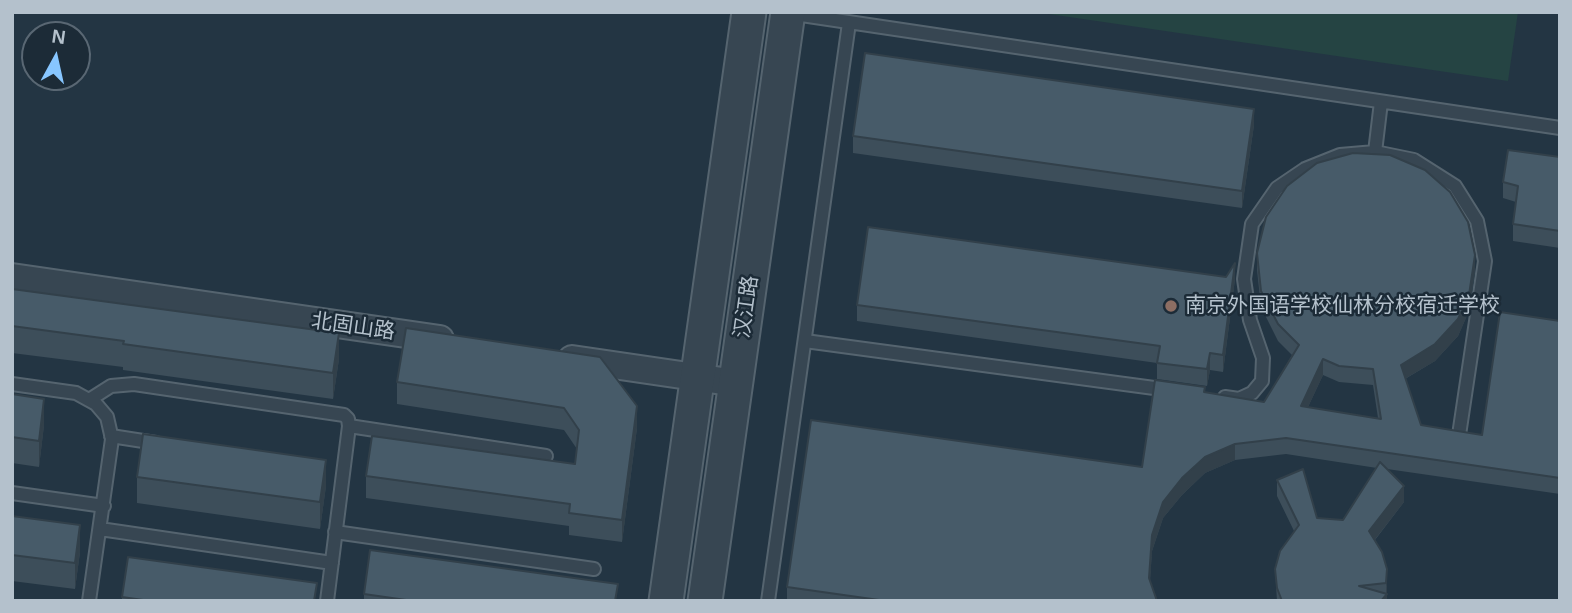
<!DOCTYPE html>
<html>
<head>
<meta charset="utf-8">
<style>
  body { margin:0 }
  #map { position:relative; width:1572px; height:613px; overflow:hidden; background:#233543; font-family:Helvetica,sans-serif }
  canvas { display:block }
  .frame { position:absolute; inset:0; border:14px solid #b4c1cc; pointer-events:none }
  .north { position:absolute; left:21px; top:21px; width:70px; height:70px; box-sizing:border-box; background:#1c2b37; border:2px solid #596773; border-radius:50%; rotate:8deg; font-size:19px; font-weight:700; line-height:28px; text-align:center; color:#b4c1cc }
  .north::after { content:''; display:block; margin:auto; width:24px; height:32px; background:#87c6ff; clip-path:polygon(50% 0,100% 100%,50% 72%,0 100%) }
</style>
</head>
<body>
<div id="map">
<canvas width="1572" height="613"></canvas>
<div class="frame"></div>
<div class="north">N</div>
</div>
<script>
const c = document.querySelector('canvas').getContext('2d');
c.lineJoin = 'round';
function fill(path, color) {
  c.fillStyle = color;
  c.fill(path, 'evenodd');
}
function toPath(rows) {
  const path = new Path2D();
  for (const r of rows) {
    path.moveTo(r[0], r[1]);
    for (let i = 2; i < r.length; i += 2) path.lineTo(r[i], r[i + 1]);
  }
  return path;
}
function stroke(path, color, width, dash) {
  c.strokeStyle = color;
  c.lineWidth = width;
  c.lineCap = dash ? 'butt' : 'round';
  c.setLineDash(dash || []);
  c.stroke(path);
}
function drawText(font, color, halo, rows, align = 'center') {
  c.font = font + ' Helvetica,"Noto Sans SC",sans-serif';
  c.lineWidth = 5;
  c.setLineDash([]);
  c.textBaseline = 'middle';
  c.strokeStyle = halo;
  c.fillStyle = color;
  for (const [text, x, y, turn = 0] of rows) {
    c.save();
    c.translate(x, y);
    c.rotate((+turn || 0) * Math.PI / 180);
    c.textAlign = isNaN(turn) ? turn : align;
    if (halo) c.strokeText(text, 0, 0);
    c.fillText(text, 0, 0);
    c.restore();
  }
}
const green = toPath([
  [1035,12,1518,12,1508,81]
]);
const service = toPath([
  [788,13,1560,128],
  [1375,152,1381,102],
  [805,341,1169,390],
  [12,384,76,393,96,404,107,417,112,439,89,601],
  [1225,397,1239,399,1252,393,1262,381,1263,358,1250,320,1244,279,1252,224,1277,188,1305,169,1340,155,1375,152,1414,160,1455,186,1477,221,1485,261,1459,435],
  [89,400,111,386,134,384,344,415,348,419,349,426,327,601],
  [349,426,546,456],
  [111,436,156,443],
  [12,493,104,506],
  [100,529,332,563],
  [335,532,594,569],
  [768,601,849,23]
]);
const minor = toPath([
  [12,277,440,339],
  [572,359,736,383]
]);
const tertiary = toPath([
  [666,601,749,12],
  [705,601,788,12]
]);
const wall = toPath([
  [1254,125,1242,208,853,153,853,136],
  [1560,157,1560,248,1513,241,1513,224,1516,202,1503,198,1503,182],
  [1257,253,1475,271,1469,311,1458,336,1435,361,1405,379,1421,425,1482,435,1560,321,1560,494,1387,469,1404,502,1375,540,1387,586,1387,601,1277,601,1275,569,1294,531,1277,496,1277,480,1317,518,1343,520,1377,468,1286,454,1235,460,1205,473,1182,495,1163,518,1152,551,1150,581,1157,601,787,601,787,587,1142,467,1205,392,1264,402,1292,355,1278,341,1261,307,1257,270],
  [1323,375,1339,382,1373,385,1378,418,1308,407],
  [1235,279,1223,372,1210,370,1207,386,1157,379,1157,363,857,321,857,305],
  [12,289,339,359,333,399,123,370,123,367,12,353],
  [406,328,637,428,622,542,569,535,569,526,366,498,366,476,575,464,577,449,564,430,397,404,397,382],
  [12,394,44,425,39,467,12,463],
  [137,477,326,486,320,529,137,503],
  [12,516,80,552,75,589,12,581],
  [364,594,618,601,364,601],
  [122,597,317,601,122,601]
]);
const shadedWall = toPath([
  [1254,109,1254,125,1242,208,1242,191],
  [1475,255,1475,271,1469,311,1458,336,1435,361,1401,381,1401,365],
  [1235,263,1235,279,1223,372,1223,355],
  [339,333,339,359,333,399,333,373],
  [1210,353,1210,370,1207,386,1207,369],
  [1323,359,1323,375,1301,422,1301,406],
  [44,399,44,425,39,467,39,441],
  [637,406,637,428,622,542,622,520],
  [1235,444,1235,460,1205,473,1182,495,1163,518,1152,551,1149,594,1149,578,1152,535,1163,502,1182,478,1205,457],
  [326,460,326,486,320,529,320,502],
  [1404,486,1404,502,1369,547,1369,531],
  [80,525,80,552,75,589,75,563],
  [1387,569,1387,601,1381,601,1386,595]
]);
const building = toPath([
  [865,53,1254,109,1242,191,853,136,865,53],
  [1508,150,1560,157,1560,231,1513,224,1518,186,1503,182,1508,150],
  [1353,153,1390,155,1425,170,1450,192,1468,222,1475,255,1469,295,1458,319,1435,344,1401,365,1421,425,1482,435,1500,312,1560,321,1560,478,1286,438,1235,444,1205,457,1182,478,1163,502,1152,535,1149,578,1157,601,886,601,787,587,811,420,1142,467,1155,380,1205,387,1204,392,1264,402,1299,345,1278,324,1261,291,1257,253,1266,217,1287,186,1317,163,1353,153],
  [1323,359,1339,366,1373,369,1381,419,1301,406,1323,359],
  [868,227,1226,277,1235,263,1223,355,1210,353,1207,369,1157,363,1160,346,857,305,868,227],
  [12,289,339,333,333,373,123,344,124,341,12,326,12,289],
  [406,328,600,357,637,406,622,520,569,513,570,504,366,476,372,436,575,464,579,430,564,408,397,382,406,328],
  [12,394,44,399,39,441,12,437,12,394],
  [143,434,326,460,320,502,137,477,143,434],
  [1380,462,1404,486,1369,531,1382,552,1387,569,1386,583,1359,586,1387,594,1381,601,1282,601,1277,588,1275,569,1280,551,1299,525,1277,480,1303,469,1317,518,1343,520,1380,462],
  [12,516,80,525,75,563,12,555,12,516],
  [370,550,618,584,615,601,413,601,364,594,370,550],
  [128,557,317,583,314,601,150,601,122,597,128,557]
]);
const markers = [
  [1171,306,7,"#8d6e63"]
];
const poiNames = [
  ["南京外国语学校仙林分校宿迁学校",1185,306]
];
const streetNames = [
  ["汉江路",747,307,-82],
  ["北固山路",353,327,8]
];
fill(green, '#254443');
stroke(service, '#55646f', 16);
stroke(minor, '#55646f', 30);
stroke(tertiary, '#55646f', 37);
stroke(service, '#374652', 12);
stroke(minor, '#374652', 26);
stroke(tertiary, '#374652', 33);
fill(wall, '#3d4e5a');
fill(shadedWall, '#32404a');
fill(building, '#475b69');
stroke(building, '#32404a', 2);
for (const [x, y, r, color] of markers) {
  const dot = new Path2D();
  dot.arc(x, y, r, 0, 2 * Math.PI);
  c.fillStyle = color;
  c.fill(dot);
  stroke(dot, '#1c2b37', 2.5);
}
drawText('21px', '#b4c1cc', '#1c2b37', poiNames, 'left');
drawText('21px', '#b4c1cc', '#1c2b37', streetNames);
</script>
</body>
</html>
